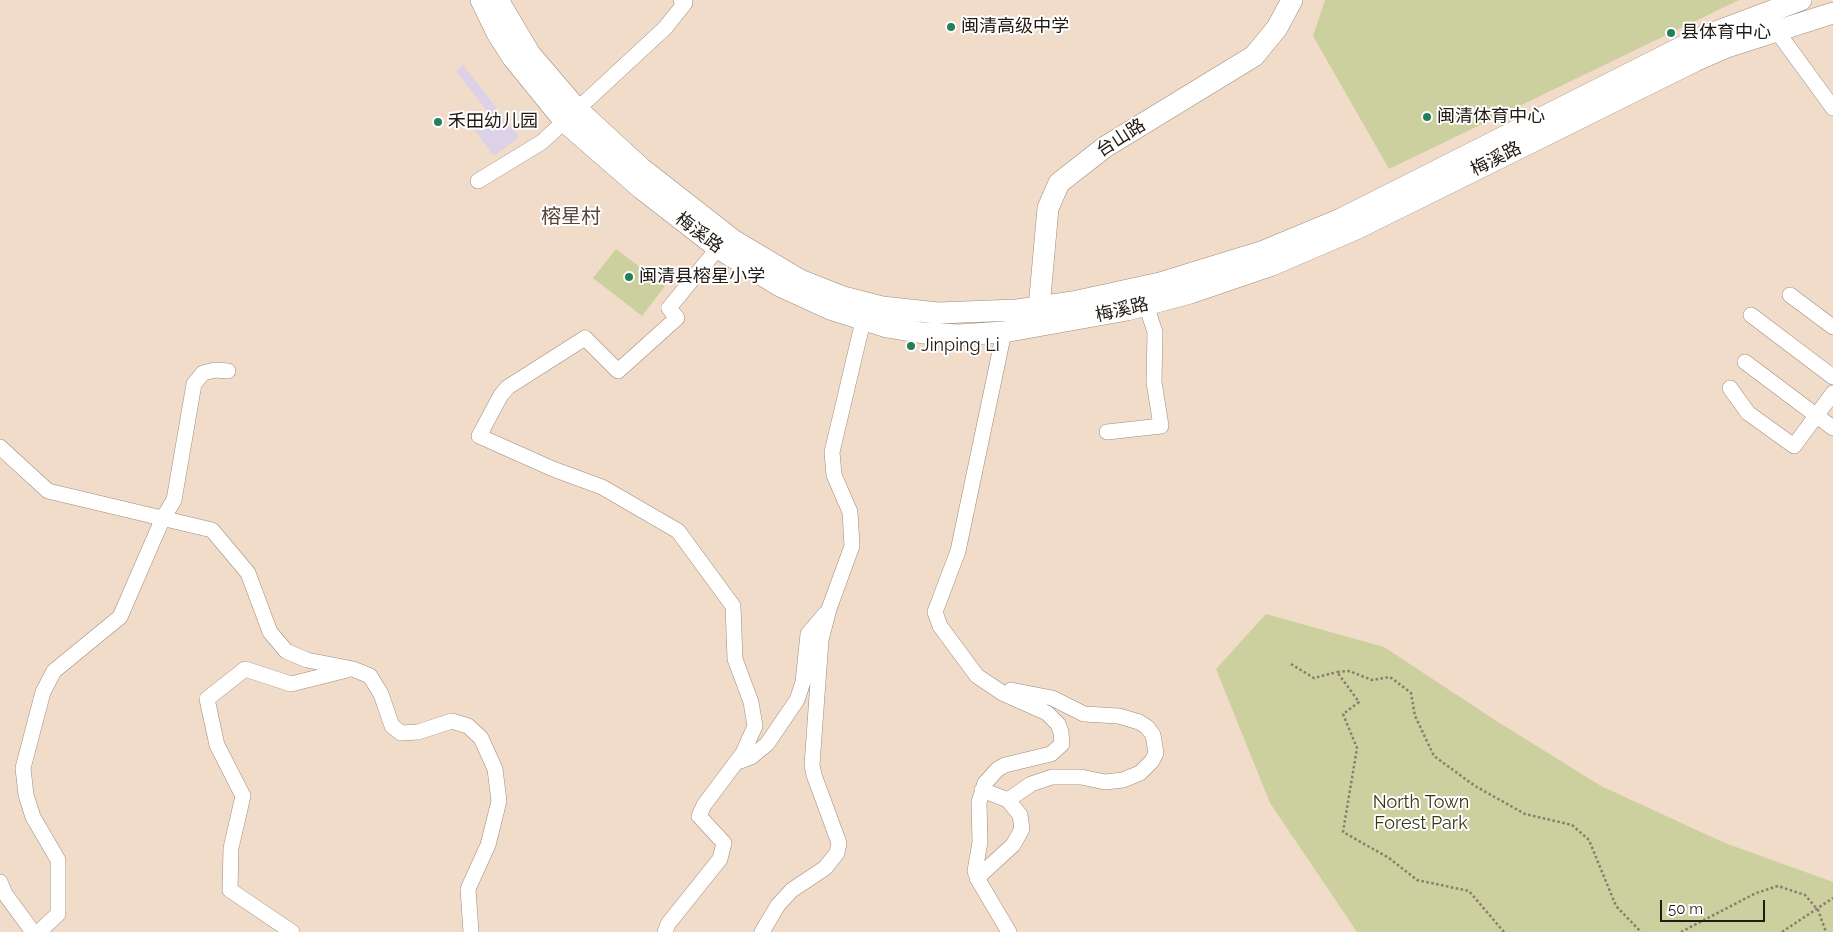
<!DOCTYPE html>
<html>
<head>
<meta charset="utf-8">
<style>
  body { margin:0 }
  #map { position:relative; width:1833px; height:932px; overflow:hidden; background:#f1dcc9; font-family:Raleway,sans-serif }
  canvas { display:block }
  .scale { position:absolute; left:1660px; top:900px; width:105px; height:22px; box-sizing:border-box; border:2px solid #221b14; border-top:0; padding-left:6px; font-size:15px; line-height:18px; white-space:nowrap; color:#221b14; -webkit-text-stroke:4px #fff; paint-order:stroke }
</style>
</head>
<body>
<div id="map">
<canvas width="1833" height="932"></canvas>
<div class="scale">50 m</div>
</div>
<script>
const c = document.querySelector('canvas').getContext('2d');
c.lineJoin = 'round';
function fill(path, color) {
  c.fillStyle = color;
  c.fill(path, 'evenodd');
}
function toPath(rows) {
  const path = new Path2D();
  for (const r of rows) {
    path.moveTo(r[0], r[1]);
    for (let i = 2; i < r.length; i += 2) path.lineTo(r[i], r[i + 1]);
  }
  return path;
}
function stroke(path, color, width, dash) {
  c.strokeStyle = color;
  c.lineWidth = width;
  c.lineCap = dash ? 'butt' : 'round';
  c.setLineDash(dash || []);
  c.stroke(path);
}
function drawText(font, color, halo, rows, align = 'center') {
  c.font = font + ' Raleway,"Noto Sans SC",sans-serif';
  c.lineWidth = 4;
  c.setLineDash([]);
  c.textBaseline = 'middle';
  c.strokeStyle = halo;
  c.fillStyle = color;
  for (const [text, x, y, turn = 0] of rows) {
    c.save();
    c.translate(x, y);
    c.rotate((+turn || 0) * Math.PI / 180);
    c.textAlign = isNaN(turn) ? turn : align;
    if (halo) c.strokeText(text, 0, 0);
    c.fillText(text, 0, 0);
    c.restore();
  }
}
const commercial = toPath([
  [463,65,519,137,494,156,473,128,490,115,456,71]
]);
const green = toPath([
  [1325,0,1739,0,1389,169,1313,36],
  [616,249,665,286,642,316,593,278],
  [1266,614,1384,647,1498,722,1601,786,1725,843,1833,882,1833,932,1357,932,1270,803,1216,669]
]);
const path = toPath([
  [1291,664,1314,678,1337,672],
  [1504,932,1469,891,1417,880,1389,858,1343,832,1357,748,1343,714,1359,702,1337,672,1349,671,1372,680,1390,677,1411,693,1415,716,1434,756,1475,786,1525,814,1572,825,1589,840,1616,906,1641,932],
  [1681,932,1756,893,1778,886,1805,895,1818,910,1826,932],
  [1782,932,1833,898]
]);
const street = toPath([
  [1776,30,1833,108],
  [478,181,542,142,665,28,685,3,681,0],
  [1790,295,1833,327],
  [1751,315,1833,377],
  [1004,332,958,551,935,612,940,626,977,676,1004,694,1047,713,1058,724,1061,732,1062,744,1051,754,1005,765,998,769,985,783,979,802,980,842,975,871,980,883,1009,932],
  [1745,362,1833,428],
  [1730,388,1748,413,1794,446,1833,393],
  [1107,432,1161,426,1154,382,1155,332,1146,305],
  [0,447,48,491,212,530,248,573,270,632,286,651,307,660,353,669,370,676,381,694,392,726,401,733,418,732,452,721,468,726,481,738,495,769,499,801,488,845,468,889,471,932],
  [735,763,751,757,767,744,797,700,803,682,808,634,826,613],
  [1008,800,1031,784,1052,777,1081,777,1105,782,1123,780,1140,773,1152,761,1156,753,1153,735,1147,727,1139,722,1119,716,1084,714,1052,698,1011,690],
  [977,878,1013,845,1022,829,1020,815,1008,800,982,790],
  [0,882,5,894,33,932],
  [39,932,58,914,58,860,33,817,26,795,23,768,43,692,54,671,120,617,163,518,174,500,194,384,203,373,215,370,228,371],
  [292,932,230,890,231,848,243,796,217,745,207,699,245,669,291,684,347,670],
  [665,932,668,924,720,859,724,843,699,816,704,805,743,753,755,726,751,702,735,659,733,606,678,531,602,487,553,469,479,436,501,395,508,387,585,338,618,371,677,318,669,308,718,248],
  [762,932,778,905,792,890,825,868,837,853,839,843,814,775,812,765,821,640,829,609,852,546,850,512,834,475,832,452,863,321]
]);
const secondary = toPath([
  [481,0,497,33,513,58,565,122,642,189,718,248,780,286,830,309,887,327,923,333,958,335,1004,332,1127,310,1190,293,1272,265,1356,229,1695,61,1727,47,1833,13],
  [498,0,530,54,577,109,641,168,733,240,800,280,843,297,882,307,938,313,1017,310,1073,302,1160,283,1264,251,1341,219,1702,37,1801,0],
  [1038,319,1048,208,1059,183,1105,147,1254,56,1277,28,1292,0]
]);
const markers = [
  [951,27,5,"#228158"],
  [1671,33,5,"#228158"],
  [1427,117,5,"#228158"],
  [438,122,5,"#228158"],
  [629,277,5,"#228158"],
  [911,346,5,"#228158"]
];
const poiNames = [
  ["闽清高级中学",961,27],
  ["县体育中心",1681,33],
  ["闽清体育中心",1437,117],
  ["禾田幼儿园",448,122],
  ["闽清县榕星小学",639,277],
  ["Jinping Li",921,346]
];
const streetNames = [
  ["台山路",1121,138,-33],
  ["梅溪路",1496,159,-27],
  ["梅溪路",699,233,37],
  ["梅溪路",1122,310,-13]
];
const parkNames = [
  ["North Town",1421,803],
  ["Forest Park",1421,824]
];
const quarterNames = [
  ["榕星村",571,217]
];
fill(commercial, '#dcd1e6');
fill(green, '#ccd09e');
stroke(street, '#9f8b7b', 16);
stroke(secondary, '#9f8b7b', 22);
stroke(path, '#8a7c6f', 2.5, [2.5, 2.5]);
stroke(street, '#fff', 15);
stroke(secondary, '#fff', 21);
for (const [x, y, r, color] of markers) {
  const dot = new Path2D();
  dot.arc(x, y, r, 0, 2 * Math.PI);
  c.fillStyle = color;
  c.fill(dot);
  stroke(dot, '#fff', 2);
}
drawText('18px', '#221b14', '#fff', poiNames, 'left');
drawText('18px', '#221b14', '#fff', streetNames);
drawText('18px', '#353716', '#fff', parkNames);
drawText('20px', '#584738', '#fff', quarterNames);
</script>
</body>
</html>
